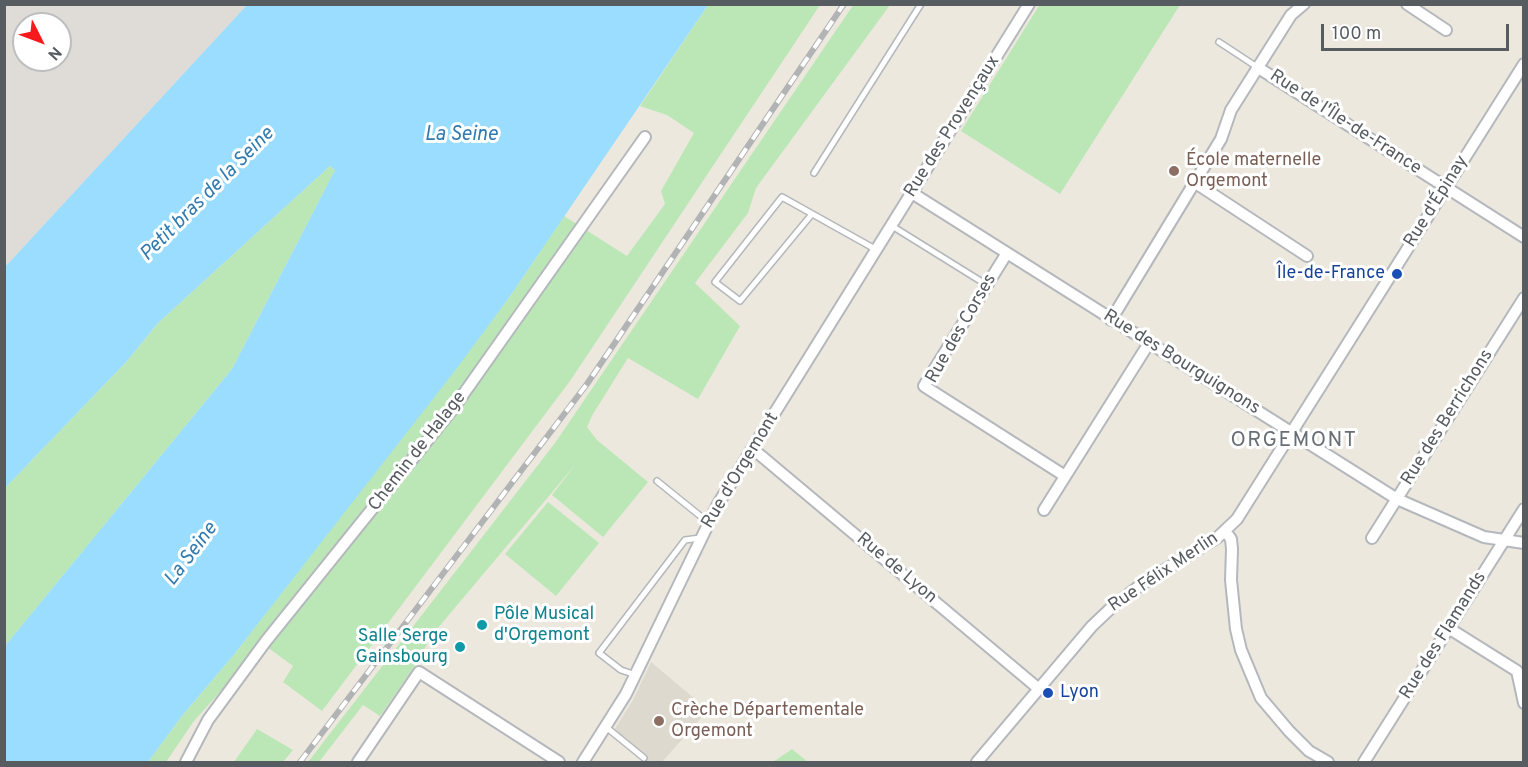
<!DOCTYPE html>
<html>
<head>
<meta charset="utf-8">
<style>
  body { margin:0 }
  #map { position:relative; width:1528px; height:767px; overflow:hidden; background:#ece8de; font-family:Overpass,sans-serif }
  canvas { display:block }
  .frame { position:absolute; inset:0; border:6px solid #575c61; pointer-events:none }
  .north { position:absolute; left:12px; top:12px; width:60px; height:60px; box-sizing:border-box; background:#fff; border:2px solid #bcbec0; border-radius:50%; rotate:132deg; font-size:16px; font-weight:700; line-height:24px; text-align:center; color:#575c61 }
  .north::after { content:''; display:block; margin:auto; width:21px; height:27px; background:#f7191c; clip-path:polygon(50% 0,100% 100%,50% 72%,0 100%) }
  .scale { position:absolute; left:1321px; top:24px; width:188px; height:27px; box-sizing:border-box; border:3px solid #575c61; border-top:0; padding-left:8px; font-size:18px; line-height:21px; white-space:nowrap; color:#575c61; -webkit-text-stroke:4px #fff; paint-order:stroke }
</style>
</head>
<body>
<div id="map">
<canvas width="1528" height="767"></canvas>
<div class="frame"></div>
<div class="north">N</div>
<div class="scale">100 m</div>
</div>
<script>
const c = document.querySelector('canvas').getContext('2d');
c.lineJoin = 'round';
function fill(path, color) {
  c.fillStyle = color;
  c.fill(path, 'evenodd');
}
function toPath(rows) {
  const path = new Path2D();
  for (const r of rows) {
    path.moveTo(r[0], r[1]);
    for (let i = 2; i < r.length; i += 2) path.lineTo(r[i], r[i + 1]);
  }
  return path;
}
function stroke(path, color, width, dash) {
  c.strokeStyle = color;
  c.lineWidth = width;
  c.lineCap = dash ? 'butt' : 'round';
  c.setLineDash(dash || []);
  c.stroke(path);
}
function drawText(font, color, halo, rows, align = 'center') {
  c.font = font + ' Overpass,sans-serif';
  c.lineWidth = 6;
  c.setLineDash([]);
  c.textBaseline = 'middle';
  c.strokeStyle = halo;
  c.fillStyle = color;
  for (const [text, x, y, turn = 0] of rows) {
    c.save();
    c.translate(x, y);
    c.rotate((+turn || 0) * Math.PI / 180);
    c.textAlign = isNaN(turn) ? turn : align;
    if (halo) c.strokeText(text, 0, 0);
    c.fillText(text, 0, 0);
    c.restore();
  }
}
const industrial = toPath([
  [5,5,247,5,5,267],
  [24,24,60,24,60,60,24,60]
]);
const education = toPath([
  [651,662,708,710,662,762,644,762,611,735,633,700]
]);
const green = toPath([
  [854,4,890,5,756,188,748,213,695,283,740,326,698,399,628,358,593,414,587,427,597,440,648,482,603,537,552,495,575,465,432,635,416,664,380,716,363,705,319,762,308,762,555,443],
  [1040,4,1180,5,1060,194,961,131],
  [708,5,820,5,570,381,322,711,283,682,293,666,263,644,194,721,166,762,148,762,181,717,232,657,508,299,564,216,627,256,665,204,661,191,694,133,667,115,640,106],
  [330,166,335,170,232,369,5,646,5,488,127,361,158,323],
  [548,502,599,543,556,596,505,554],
  [257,729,293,750,283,762,234,762],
  [792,749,808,762,773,762]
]);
const water = toPath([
  [247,5,708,5,508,299,457,368,232,657,181,717,148,762,5,762,5,646,232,369,335,170,330,166,158,323,127,361,5,488,5,267]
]);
const lane = toPath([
  [1219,42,1257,67],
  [814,173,921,4],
  [812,214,740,301,715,282,782,197,875,249],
  [892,226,987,285],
  [657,481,709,523],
  [636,675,621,670,599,653,685,540,700,538],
  [606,727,644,758]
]);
const street = toPath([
  [1407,4,1446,30],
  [1257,67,1524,237],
  [1194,182,1307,256],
  [912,193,1397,499,1484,537,1524,543],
  [1007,253,924,386,1065,476],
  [1111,320,1221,139,1231,110,1291,15,1304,4],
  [753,449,1039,689],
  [1044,510,1149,343],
  [1225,531,1231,539,1232,549,1231,580,1236,629,1241,650,1261,698,1289,731,1309,751,1328,762],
  [1372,538,1524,298],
  [1450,629,1517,671,1524,703],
  [186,762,208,720,266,641,455,406,645,137],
  [358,762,419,672,559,762],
  [583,762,626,694,718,504,1029,4],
  [977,762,1092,626,1112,607,1142,584,1218,537,1237,519,1524,64],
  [1364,762,1524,509]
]);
const rail = toPath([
  [300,762,587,384,844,4]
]);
const markers = [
  [1174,171,6,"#8d6e63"],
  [1397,274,6,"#1a4fb4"],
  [482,625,6,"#0f9aa8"],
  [460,647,6,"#0f9aa8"],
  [1048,693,6,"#1a4fb4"],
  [659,721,6,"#8d6e63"]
];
const streetNames = [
  ["Rue de l'Île-de-France",1345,123,33],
  ["Rue des Provençaux",953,127,-58],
  ["Rue d'Épinay",1437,202,-58],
  ["Rue des Corses",962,329,-60],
  ["Rue des Bourguignons",1181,363,32],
  ["Rue des Berrichons",1448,418,-58],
  ["Chemin de Halage",418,452,-52],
  ["Rue d'Orgemont",741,471,-59],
  ["Rue de Lyon",896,569,40],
  ["Rue Félix Merlin",1164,573,-34],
  ["Rue des Flamands",1444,636,-58]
];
const educationNames = [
  ["École maternelle",1186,161],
  ["Orgemont",1186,182],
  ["Crèche Départementale",671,711],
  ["Orgemont",671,732]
];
const transitNames = [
  ["Île-de-France",1385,274],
  ["Lyon",1060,693,"left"]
];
const cultureNames = [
  ["Pôle Musical",494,615],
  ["d'Orgemont",494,636],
  ["Salle Serge",448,637,"right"],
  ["Gainsbourg",448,658,"right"]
];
const waterNames = [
  ["La Seine",461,136],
  ["Petit bras de la Seine",208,195,-45],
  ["La Seine",192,555,-53]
];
const quarterNames = [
  ["ORGEMONT",1294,442]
];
fill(industrial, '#dfdbd6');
fill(education, '#ded9ce');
fill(green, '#bbe7b7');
fill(water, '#9bddff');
stroke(lane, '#b4b8bd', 8);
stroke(street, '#b4b8bd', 14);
stroke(lane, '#fff', 5);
stroke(street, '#fff', 10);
stroke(rail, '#b2b3b4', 6);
stroke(rail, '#fff', 4, [11]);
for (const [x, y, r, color] of markers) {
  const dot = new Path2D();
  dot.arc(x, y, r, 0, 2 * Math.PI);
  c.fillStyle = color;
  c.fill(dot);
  stroke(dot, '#fff', 2);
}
drawText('18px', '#575c61', '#fff', streetNames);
drawText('18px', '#785e54', '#fff', educationNames, 'left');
drawText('18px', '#164399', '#fff', transitNames, 'right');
drawText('18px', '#0d838f', '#fff', cultureNames, 'left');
drawText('italic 20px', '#307aaf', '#fff', waterNames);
c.letterSpacing = '1.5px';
drawText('21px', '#686e73', '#fff', quarterNames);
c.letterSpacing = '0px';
</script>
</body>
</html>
